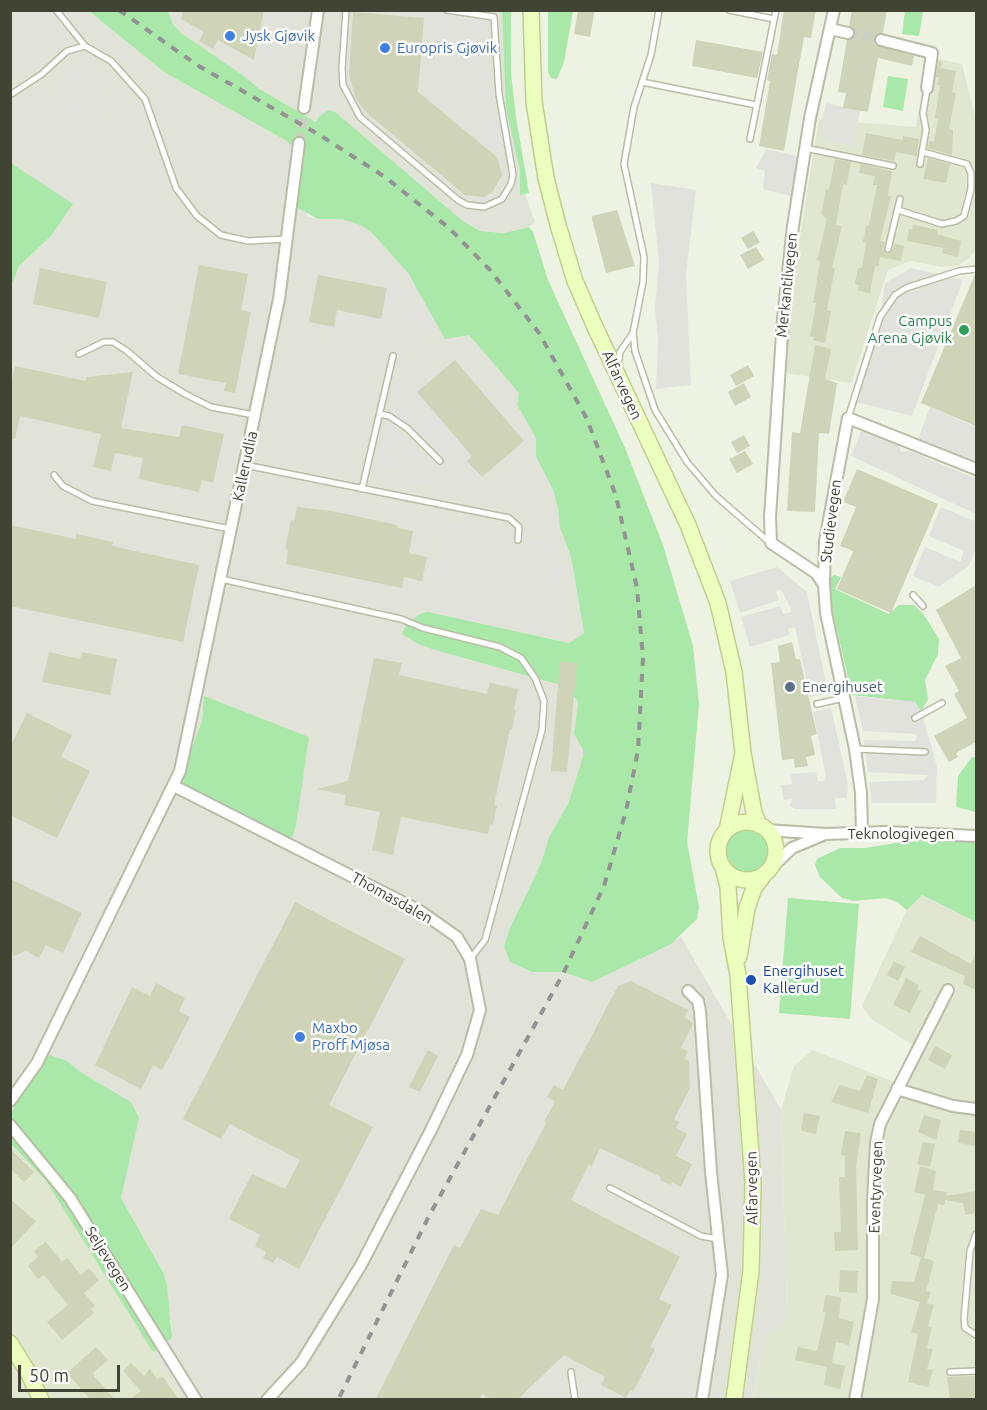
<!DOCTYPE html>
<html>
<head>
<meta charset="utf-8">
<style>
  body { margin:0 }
  #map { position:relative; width:987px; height:1410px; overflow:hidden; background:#eef2e2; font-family:Ubuntu,sans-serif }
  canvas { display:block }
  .frame { position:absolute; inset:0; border:12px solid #414333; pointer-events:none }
  .scale { position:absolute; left:18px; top:1365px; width:102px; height:27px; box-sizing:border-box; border:3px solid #414333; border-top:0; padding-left:8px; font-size:18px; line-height:21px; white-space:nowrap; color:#414333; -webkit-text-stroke:4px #fff; paint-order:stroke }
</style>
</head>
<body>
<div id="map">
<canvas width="987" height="1410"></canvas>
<div class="frame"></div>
<div class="scale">50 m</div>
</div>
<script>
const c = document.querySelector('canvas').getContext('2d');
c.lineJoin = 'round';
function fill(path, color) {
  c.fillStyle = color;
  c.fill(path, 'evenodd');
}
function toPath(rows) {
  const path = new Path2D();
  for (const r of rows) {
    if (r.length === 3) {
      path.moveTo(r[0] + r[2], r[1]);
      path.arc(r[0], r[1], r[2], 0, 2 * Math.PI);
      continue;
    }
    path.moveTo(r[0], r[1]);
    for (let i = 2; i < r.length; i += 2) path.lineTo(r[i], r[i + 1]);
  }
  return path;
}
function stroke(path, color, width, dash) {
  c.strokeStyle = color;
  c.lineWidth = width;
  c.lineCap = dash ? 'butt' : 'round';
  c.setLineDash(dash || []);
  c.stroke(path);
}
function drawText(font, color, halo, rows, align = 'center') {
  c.font = font + ' Ubuntu,sans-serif';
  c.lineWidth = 5;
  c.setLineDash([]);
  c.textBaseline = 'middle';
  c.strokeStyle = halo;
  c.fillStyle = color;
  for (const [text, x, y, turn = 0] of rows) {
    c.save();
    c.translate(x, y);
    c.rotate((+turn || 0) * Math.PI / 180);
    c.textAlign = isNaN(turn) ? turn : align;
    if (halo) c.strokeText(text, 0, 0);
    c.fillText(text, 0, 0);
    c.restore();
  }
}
const residential = toPath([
  [927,56,962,64,976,121,976,251,960,265,941,267,911,261,888,270,851,383,785,373,795,268,819,119,916,127],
  [921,895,976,922,976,1399,752,1400,762,1351,771,1334,784,1322,787,1310,781,1110,794,1066,813,1050,902,1085,918,1048,871,1019,862,1006,907,910],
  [10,1144,46,1181,113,1285,182,1399,11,1399]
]);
const industrial = toPath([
  [11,11,89,11,164,72,283,139,302,152,307,216,318,219,342,219,360,225,371,232,408,273,445,338,469,334,519,393,517,405,536,438,536,457,553,490,558,509,560,527,571,557,584,633,569,643,428,613,407,638,435,650,567,687,578,702,574,734,583,750,583,756,568,804,549,837,510,962,532,972,563,972,592,982,681,937,781,1110,787,1310,784,1322,771,1334,762,1351,752,1399,182,1399,153,1352,168,1342,172,1331,164,1274,121,1198,131,1102,82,1073,67,1061,11,1118,11,287,19,266,51,236,72,204,11,163],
  [204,696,300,788,296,826,184,768,202,721],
  [168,11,505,11,504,21,523,188,535,222,529,227,504,233,480,231,463,221,335,113,329,111,319,116,316,122,258,88,244,76,181,33,173,24]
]);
const green = toPath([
  [89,11,168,11,173,24,181,33,244,76,258,88,316,122,319,116,329,110,335,112,463,221,480,231,504,233,529,227,533,232,548,280,625,448,663,545,693,646,699,704,687,842,699,907,697,919,671,944,592,982,563,972,532,972,510,962,504,946,510,928,540,866,549,837,568,804,583,756,583,750,574,734,578,702,567,687,435,650,418,644,402,634,407,623,422,613,428,612,569,643,584,633,571,557,560,528,558,509,553,490,536,457,536,438,517,405,519,393,469,335,445,339,408,273,371,232,360,225,342,219,318,219,298,208,294,198,301,152,283,139,164,72],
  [502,11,511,11,511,73,516,117,529,193,520,195,520,170,506,108],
  [548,11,573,11,564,62,557,79,551,78,548,72],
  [905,11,923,11,919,36,902,34],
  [888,76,908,79,903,111,883,107],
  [11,163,73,204,51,236,19,266,11,287],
  [834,575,841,577,835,589,889,614,899,605,914,605,924,615,939,639,938,654,925,680,928,700,921,711,915,702,852,695,826,582],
  [204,696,309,737,296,826,292,838,287,842,187,792,182,780,184,768,202,721],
  [972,757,976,758,976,812,956,807,958,776],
  [747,851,21],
  [927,838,965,838,976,843,976,922,922,895,907,910,897,902,886,898,854,901,842,898,820,877,815,865,817,859,840,848,865,848],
  [788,898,859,904,850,1019,779,1013],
  [50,1055,67,1061,82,1073,131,1102,139,1118,121,1198,164,1274,167,1286,172,1338,153,1352,46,1181,11,1144,10,1118,17,1101,40,1063]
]);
const parking = toPath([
  [268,10,298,11,284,83,254,72],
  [437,14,487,20,487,93,493,93,503,152,467,128,425,93,431,86],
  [86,64,113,107,85,127,52,88],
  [826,103,860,111,853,146,823,140,825,131,821,130,821,125],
  [766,149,798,156,794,197,763,189,765,171,756,168],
  [651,183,696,190,686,273,691,385,656,389,658,341,655,308,659,262],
  [911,268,963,280,912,416,852,401,880,317,885,283],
  [389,277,407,287,437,327,400,360,329,343,336,311,381,319],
  [397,377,416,391,484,472,476,476,474,485,464,483,463,492,399,481,400,470,377,467,381,443,390,445,392,438,386,429],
  [930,407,976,427,976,467,918,439],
  [862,429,899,445,901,452,910,451,976,479,976,514,851,456],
  [941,507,974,521,976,515,976,547,969,566,938,587,913,576,925,547,960,562,964,551,929,536],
  [448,521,553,543,568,589,565,640,427,611],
  [777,567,807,592,828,693,810,697,795,627,788,629,789,635,750,647,741,617,780,606,783,614,791,612,790,607,781,589,776,591,779,600,740,613,730,581],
  [855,696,915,702,921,711,937,767,936,803,872,803,869,782,924,780,928,775,868,772,864,740,915,741,917,737,915,734,863,731],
  [831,708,848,784,847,798,835,798,836,809,795,809,789,806,793,799,784,800,781,785,792,784,791,774,816,772,818,782,824,781,826,777,813,712]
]);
const building = toPath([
  [183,10,264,10,254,60,218,40,213,49,199,41,204,32,181,19],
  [578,10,595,10,590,37,574,34],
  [784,10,816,10,811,38,804,37,784,151,759,146,770,81,767,80,772,54,777,55],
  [852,10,887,10,883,33,874,38,875,45,914,56,912,66,878,58,868,112,843,108,846,93,838,92,847,40,853,38,855,34,849,26],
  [353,12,424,18,418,92,497,157,502,175,492,193,483,197,465,195,366,112,356,99,349,74],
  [696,40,763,52,757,78,692,66],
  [938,61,942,62,940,70,940,68,956,71,952,92,956,93,949,129,953,130,952,155,928,148,929,141,934,142,938,119,935,118,940,85,937,85,939,78,936,77],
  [866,133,903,140,903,136,919,139,917,156,896,152,894,161,862,155],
  [928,158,950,164,946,183,923,179],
  [835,159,851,162,847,185,843,184,836,225,842,226,832,268,835,268,827,310,831,311,825,343,813,340,814,337,810,336,816,303,813,303,820,261,817,260,827,219,821,214,822,210,826,189,829,190],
  [861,164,892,171,888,196,891,196,880,241,885,242,883,250,887,254,892,252,894,244,904,246,901,261,880,257,879,266,875,266,870,293,858,291,859,285,855,284,858,268,862,268,866,243,863,242,866,226,869,226,877,185,873,185,875,176,859,173],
  [617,210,635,266,606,273,592,219,592,216],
  [913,225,938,230,937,234,961,241,958,257,942,253,943,248,907,241,909,229,912,229],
  [753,231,760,242,748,249,741,238],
  [756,247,764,260,748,269,740,255],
  [199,265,248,274,241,310,251,312,235,393,224,391,226,383,178,374],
  [40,268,107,282,99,318,33,304],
  [975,274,976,274,976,426,921,403],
  [318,275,387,288,381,319,337,310,334,327,309,322],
  [815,345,831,349,825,379,837,383,829,434,819,433,815,512,787,511,792,432,800,433],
  [455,360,524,441,482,477,467,461,472,456,417,392],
  [748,365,754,376,736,386,730,375],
  [15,366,86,381,87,377,133,372,121,428,179,437,182,425,224,434,213,483,202,480,199,492,139,479,143,458,115,453,111,471,93,467,101,434,20,416,15,439,10,439,10,389],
  [744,383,751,397,735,406,728,392],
  [744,435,750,446,737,453,731,442],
  [745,451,753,464,737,473,729,459],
  [857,469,938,504,891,613,837,589,853,551,840,546,856,507,843,502],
  [297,507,332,511,398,525,397,528,413,531,409,553,427,557,422,581,404,577,402,588,286,564,288,550,285,549,291,520,294,521],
  [10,525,76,539,76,534,113,542,112,546,199,565,183,642,10,606],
  [976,585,976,742,956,753,958,757,949,762,934,736,967,718,954,694,959,691,945,666,961,658,936,610],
  [792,642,796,659,800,659,817,734,811,736,815,755,806,757,808,766,795,768,794,759,782,760,771,663,780,662,778,646],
  [49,652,80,659,82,652,117,659,110,695,42,682],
  [374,658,402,663,399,675,487,694,490,683,518,689,514,710,516,710,512,730,510,729,494,805,497,806,493,825,490,824,488,834,401,817,393,855,372,850,380,812,344,805,346,795,317,789,348,781],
  [560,661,577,663,567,772,551,771],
  [27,713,72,735,61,757,90,771,57,838,10,815,10,747],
  [10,879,82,913,63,953,46,945,39,958,26,951,14,956,10,946],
  [295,902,405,959,329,1105,373,1127,299,1269,277,1257,273,1263,263,1258,266,1252,255,1246,260,1235,229,1219,252,1174,285,1189,300,1160,230,1124,221,1139,183,1119],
  [920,936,971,964,976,952,976,990,963,984,965,976,911,952],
  [894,961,905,967,898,981,887,975],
  [906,978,919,985,917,989,921,991,910,1013,893,1005],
  [631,981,688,1010,685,1017,693,1024,681,1048,688,1051,684,1059,689,1061,690,1088,674,1119,679,1122,676,1128,687,1134,676,1156,692,1164,681,1187,672,1182,671,1185,660,1180,661,1177,600,1148,592,1166,589,1164,571,1200,680,1257,659,1299,672,1305,650,1347,655,1349,633,1392,630,1390,626,1398,601,1385,605,1377,564,1355,517,1400,492,1400,482,1394,479,1400,375,1400,454,1245,460,1248,481,1209,498,1215,546,1123,544,1122,555,1101,547,1097,554,1085,563,1090,618,986],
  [156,983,185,998,179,1011,190,1017,162,1070,153,1065,141,1089,95,1065,132,987,150,996],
  [935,1046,952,1055,945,1069,928,1060],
  [428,1050,438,1056,420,1092,409,1087],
  [867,1075,878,1079,868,1113,831,1102,840,1085,860,1091],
  [804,1113,820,1116,816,1134,801,1131],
  [924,1115,941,1120,936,1140,918,1132],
  [960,1130,976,1132,976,1146,958,1143],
  [845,1131,861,1133,856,1167,858,1250,835,1251,834,1232,841,1232,839,1177,845,1177,845,1156,841,1155],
  [923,1142,935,1144,930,1167,917,1164],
  [10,1149,34,1172,24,1182,10,1168],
  [920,1166,936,1171,933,1190,947,1192,946,1196,976,1191,976,1213,965,1215,963,1203,945,1200,944,1205,938,1204,924,1258,910,1254,925,1195,914,1192],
  [10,1199,36,1221,10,1249],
  [46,1242,62,1262,67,1258,81,1275,89,1268,99,1280,84,1293,95,1306,91,1309,94,1313,62,1340,47,1322,68,1305,44,1275,38,1279,28,1266,38,1257,34,1251],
  [921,1257,934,1261,926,1291,931,1292,927,1303,934,1305,928,1326,932,1327,927,1348,933,1349,927,1369,933,1370,928,1387,908,1382,918,1334,911,1332,920,1302,891,1294,892,1281,914,1282],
  [840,1270,858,1271,857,1293,839,1292],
  [825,1295,841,1297,839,1318,854,1322,849,1345,836,1342,832,1363,845,1366,840,1389,824,1385,827,1367,795,1360,798,1347,817,1351,826,1312,823,1312],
  [96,1347,108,1360,93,1373,94,1376,115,1400,91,1400,67,1373],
  [131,1363,144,1376,150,1369,157,1379,163,1377,179,1400,128,1400,141,1391,123,1371],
  [976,1376,976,1400,950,1400,947,1377]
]);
const minorTunnel = toPath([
  [848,33,881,40],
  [299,143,304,108]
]);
const service = toPath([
  [56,10,85,46,111,61,145,99,176,188,197,216,221,235,248,241,286,239],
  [346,10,342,68,343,85,360,117,458,200,467,205,484,207,502,199,511,184,513,175,499,94,494,17,447,10],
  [659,10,651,55,634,107,624,164,644,257,643,282,633,333,635,351,655,410,687,462,716,496,769,542],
  [729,10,774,19],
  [642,82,756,105],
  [10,95,42,74,67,51,85,46],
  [750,139,776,10],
  [805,148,893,166],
  [920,164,926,130,923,113,927,89],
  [898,210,942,224,956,221,964,216,971,189,971,173,967,164,923,152],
  [888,249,900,199],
  [79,354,104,342,113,342,127,351,157,377,187,395,211,407,254,415],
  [618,366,620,352,633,333],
  [380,414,389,416,407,428,440,461],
  [848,418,880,317,895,295,906,288,959,271,976,269],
  [245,465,509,518,519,527,518,540],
  [54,475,63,486,92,501,230,529],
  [362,489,393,356],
  [221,579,401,619,423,628,500,647,521,658,535,678,544,701,542,730,485,940,470,959],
  [913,595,923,606],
  [817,704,844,698],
  [915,718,942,703],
  [855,749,925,752],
  [610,1188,701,1236,718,1239],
  [976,1234,970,1251,964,1319,965,1328,976,1335],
  [571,1372,575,1400],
  [950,1372,976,1371]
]);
const minor = toPath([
  [830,29,848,33],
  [881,40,932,53,927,88],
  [304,108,318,10],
  [824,585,816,573,771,543,770,517,783,319,793,226,810,118,834,10],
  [174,786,420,911,457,937,470,959,480,1010,467,1055,431,1130,361,1265,301,1363,267,1400],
  [766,830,826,834,885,832,976,836],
  [862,832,861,793,855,749,826,613,824,585,825,541,848,418,976,469],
  [773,866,792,848,823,835],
  [688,991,698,1001,700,1011,711,1172,722,1275,702,1400],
  [897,1089,953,1106,976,1109],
  [10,1101,37,1063,180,771,279,299,299,143],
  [10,1125,70,1198,196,1400],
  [855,1400,873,1299,873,1201,876,1143,880,1124,948,990]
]);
const secondary = toPath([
  [531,10,534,102,546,178,558,225,575,281,595,327,688,525,718,603,734,672,743,753,754,813,759,825],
  [747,851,29],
  [727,830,743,753],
  [724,871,728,887,731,937,738,975,753,1183,751,1271,734,1400],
  [739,957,747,908,754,888,763,876],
  [10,1343,29,1374,41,1400]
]);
const rail = toPath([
  [119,10,197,65,318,134,385,177,449,228,490,270,539,333,587,419,616,496,637,588,643,658,638,750,626,811,604,886,563,974,429,1216,338,1400]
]);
const markers = [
  [230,36,6,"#3f7fe0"],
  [385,48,6,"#3f7fe0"],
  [964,330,6,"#2e9e5b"],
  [790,687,6,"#5c6f8a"],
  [751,980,6,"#1a4fb4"],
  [300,1037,6,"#3f7fe0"]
];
const shopNames = [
  ["Jysk Gjøvik",242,36],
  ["Europris Gjøvik",397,48],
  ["Maxbo",312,1028],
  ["Proff Mjøsa",312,1045]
];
const streetNames = [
  ["Merkantilvegen",787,285,-84],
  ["Alfarvegen",622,385,65],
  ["Kallerudlia",245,466,-78],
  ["Studievegen",831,521,-83],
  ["Teknologivegen",901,834],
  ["Thomasdalen",392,898,29],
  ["Eventyrvegen",876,1187,-88],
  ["Alfarvegen",752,1188,-91],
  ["Seljevegen",108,1259,58]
];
const leisureNames = [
  ["Campus",952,321],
  ["Arena Gjøvik",952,338]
];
const serviceNames = [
  ["Energihuset",802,687]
];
const transitNames = [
  ["Energihuset",763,971],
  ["Kallerud",763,988]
];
fill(residential, '#e1e6d0');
fill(industrial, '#e2e3d8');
fill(green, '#a9e8a9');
fill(parking, '#e1e2db');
fill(building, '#cfd3b7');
stroke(minorTunnel, '#cbcfbf', 10, [10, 5]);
stroke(service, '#b8bda5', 8);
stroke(minor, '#b8bda5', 14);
stroke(secondary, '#bed08e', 18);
stroke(service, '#fff', 5);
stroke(minor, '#fff', 10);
stroke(secondary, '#ecffbf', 15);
stroke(rail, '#939393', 4, [8, 8]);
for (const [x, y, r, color] of markers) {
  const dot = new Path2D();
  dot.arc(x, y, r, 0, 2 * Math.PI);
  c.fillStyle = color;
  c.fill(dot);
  stroke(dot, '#fff', 2);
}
drawText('15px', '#366cbe', '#fff', shopNames, 'left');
drawText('15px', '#414333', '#fff', streetNames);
drawText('15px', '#27864d', '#fff', leisureNames, 'right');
drawText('15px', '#4e5e75', '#fff', serviceNames, 'left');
drawText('15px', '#164399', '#fff', transitNames, 'left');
</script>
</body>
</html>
